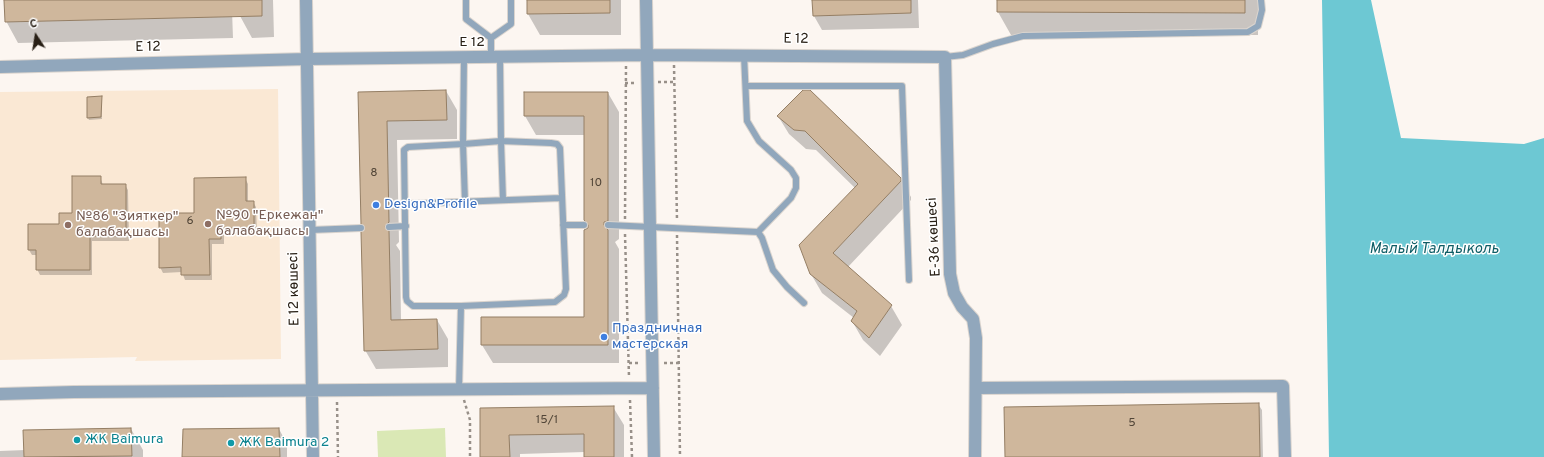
<!DOCTYPE html>
<html>
<head>
<meta charset="utf-8">
<style>
  body { margin:0 }
  #map { position:relative; width:1544px; height:457px; overflow:hidden; background:#fcf6f1; font-family:Overpass,sans-serif }
  canvas { display:block }
  .north { position:absolute; left:16px; top:16px; width:40px; height:40px; -webkit-text-stroke:3px #fff; paint-order:stroke; rotate:348deg; font-size:11px; font-weight:700; line-height:16px; text-align:center; color:#292016 }
  .north::after { content:''; display:block; margin:auto; width:14px; height:18px; background:#292016; clip-path:polygon(50% 0,100% 100%,50% 72%,0 100%) }
</style>
</head>
<body>
<div id="map">
<canvas width="1544" height="457"></canvas>
<div class="north">С</div>
</div>
<script>
const c = document.querySelector('canvas').getContext('2d');
c.lineJoin = 'round';
function fill(path, color) {
  c.fillStyle = color;
  c.fill(path, 'evenodd');
}
function toPath(rows) {
  const path = new Path2D();
  for (const r of rows) {
    path.moveTo(r[0], r[1]);
    for (let i = 2; i < r.length; i += 2) path.lineTo(r[i], r[i + 1]);
  }
  return path;
}
function stroke(path, color, width, dash) {
  c.strokeStyle = color;
  c.lineWidth = width;
  c.lineCap = dash ? 'butt' : 'round';
  c.setLineDash(dash || []);
  c.stroke(path);
}
function drawText(font, color, halo, rows, align = 'center') {
  c.font = font + ' Overpass,sans-serif';
  c.lineWidth = 3;
  c.setLineDash([]);
  c.textBaseline = 'middle';
  c.strokeStyle = halo;
  c.fillStyle = color;
  for (const [text, x, y, turn = 0] of rows) {
    c.save();
    c.translate(x, y);
    c.rotate((+turn || 0) * Math.PI / 180);
    c.textAlign = isNaN(turn) ? turn : align;
    if (halo) c.strokeText(text, 0, 0);
    c.fillText(text, 0, 0);
    c.restore();
  }
}
const built = toPath([
  [278,89,281,359,135,361,137,357,0,360,0,92]
]);
const green = toPath([
  [445,428,446,457,378,457,377,431]
]);
const water = toPath([
  [1322,0,1371,0,1401,138,1524,144,1544,138,1544,457,1329,457]
]);
const shadow = toPath([
  [5,0,226,0,232,10,233,38,18,43,6,21],
  [240,0,273,0,274,37,252,38,240,16],
  [528,0,621,0,621,35,540,35,528,14],
  [813,0,918,0,919,28,822,30,814,16],
  [998,0,1258,0,1258,35,1011,35,998,12],
  [446,91,457,110,457,139,397,140,399,242,396,245,400,251,401,321,437,320,448,339,448,367,376,369,365,350,366,230,362,223,359,93],
  [525,93,608,93,619,112,619,239,615,242,619,249,619,363,493,363,482,345,585,318,589,227,585,220,585,135,536,135,525,116],
  [101,97,102,119,89,120,88,118],
  [778,116,900,178,911,197,911,200,848,267,891,306,902,325,880,356,863,340,852,321,854,318,822,293,811,274,855,188,816,150,806,149,789,134],
  [100,177,103,185,125,185,128,190,129,241,92,241,92,275,40,275,37,269,37,255,32,255,29,250,73,214],
  [245,178,248,184,248,202,253,202,256,207,257,233,224,234,224,244,212,244,212,280,185,280,182,272,163,273,160,267,195,214],
  [1258,404,1262,410,1263,457,1006,457],
  [613,407,624,425,624,457,586,457,585,452,520,454,520,457,481,457,481,409],
  [131,429,143,450,143,457,0,457,0,451,25,450],
  [279,429,287,444,287,457,183,457]
]);
const building = toPath([
  [4,0,262,0,262,16,5,22,4,0],
  [527,0,610,0,610,13,527,14,527,0],
  [812,0,911,0,911,13,813,16,812,0],
  [997,0,1245,0,1245,13,997,12,997,0],
  [446,90,447,120,387,121,389,222,385,227,389,231,391,320,437,319,438,349,364,351,361,232,365,228,361,224,358,92,446,90],
  [803,90,810,90,901,178,901,181,833,253,892,305,869,338,851,321,857,311,810,274,799,245,858,184,805,131,794,130,777,116,803,90],
  [524,92,608,92,608,221,604,222,604,225,608,230,608,345,481,345,481,317,584,317,584,230,588,228,588,225,584,220,584,116,524,116,524,92],
  [102,96,101,117,87,118,87,97,102,96],
  [72,176,101,176,101,184,126,184,126,236,90,236,90,270,36,270,36,250,28,250,28,224,59,224,59,213,72,213,72,176],
  [246,177,246,201,254,201,254,228,221,228,221,239,209,239,210,275,181,275,181,267,159,268,159,213,194,213,194,178,246,177],
  [1259,403,1260,457,1005,457,1004,407,1259,403],
  [614,406,614,457,584,457,584,434,509,435,510,457,480,457,480,408,614,406],
  [131,428,132,456,24,457,23,430,131,428],
  [279,428,280,457,182,457,183,429,279,428]
]);
const path = toPath([
  [674,65,677,220],
  [658,82,675,82],
  [625,83,637,83],
  [625,219,626,66],
  [625,234,629,377],
  [677,235,680,457],
  [629,363,641,363],
  [664,363,679,363],
  [464,400,470,420,470,457],
  [630,400,632,457],
  [337,402,338,457]
]);
const lane = toPath([
  [466,0,466,19,491,38],
  [744,55,747,121,759,141,791,170,796,178,796,188,791,198,758,232],
  [945,57,963,55,993,44,1023,36,1248,32,1258,26,1262,10,1261,0],
  [464,58,463,144,408,147,404,150,406,297,407,301,413,306,461,306,555,302,564,295,566,289,560,148,557,144,551,143,501,141,500,58],
  [491,58,491,38,511,24,511,0],
  [746,86,902,86,909,280],
  [465,202,463,144,501,141,503,200],
  [405,204,561,198],
  [563,225,584,225],
  [608,225,758,232,762,238,773,270,787,287,804,303],
  [389,227,406,226],
  [310,230,361,228],
  [459,389,461,306]
]);
const street = toPath([
  [306,0,313,457],
  [646,0,654,457],
  [0,67,307,59,646,55,945,57,950,274,954,293,962,307,973,319,976,338,975,457],
  [976,388,1283,386,1285,457],
  [0,394,74,392,653,388]
]);
const markers = [
  [376,205,4,"#3f7fe0"],
  [208,224,4,"#8d6e63"],
  [68,225,4,"#8d6e63"],
  [604,337,4,"#3f7fe0"],
  [77,440,4,"#0f9aa8"],
  [231,443,4,"#0f9aa8"]
];
const numberNames = [
  ["8",374,174],
  ["10",596,184],
  ["6",190,222],
  ["15/1",547,421],
  ["5",1132,424]
];
const streetNames = [
  ["E 12",796,40,1],
  ["E 12",472,43],
  ["E 12",148,48,-1],
  ["Е-36 көшесі",935,237,-93],
  ["Е 12 көшесі",295,289,-91]
];
const shopNames = [
  ["Design&Profile",384,205],
  ["Праздничная",612,329],
  ["мастерская",612,345]
];
const educationNames = [
  ["№90 \"Еркежан\"",216,216],
  ["балабақшасы",216,232],
  ["№86 \"Зияткер\"",76,217],
  ["балабақшасы",76,233]
];
const cultureNames = [
  ["ЖК Baimura",85,440],
  ["ЖК Baimura 2",239,443]
];
const waterNames = [
  ["Малый Талдыколь",1434,250]
];
fill(built, '#fae8d4');
fill(green, '#dae8b5');
fill(water, '#6dc8d3');
fill(shadow, '#0003');
fill(building, '#cfb79c');
stroke(building, '#947e64', 1);
stroke(lane, '#dad4ce', 8);
stroke(street, '#dad4ce', 14);
stroke(path, '#989089', 2.5, [3, 3]);
stroke(lane, '#91a7bc', 6);
stroke(street, '#91a7bc', 12);
for (const [x, y, r, color] of markers) {
  const dot = new Path2D();
  dot.arc(x, y, r, 0, 2 * Math.PI);
  c.fillStyle = color;
  c.fill(dot);
  stroke(dot, '#fff', 1.5);
}
drawText('12px', '#524638', null, numberNames);
drawText('14px', '#292016', '#fff', streetNames);
drawText('14px', '#366cbe', '#fff', shopNames, 'left');
drawText('14px', '#785e54', '#fff', educationNames, 'left');
drawText('14px', '#0d838f', '#fff', cultureNames, 'left');
drawText('italic 15px', '#0e5d65', '#fff', waterNames);
</script>
</body>
</html>
